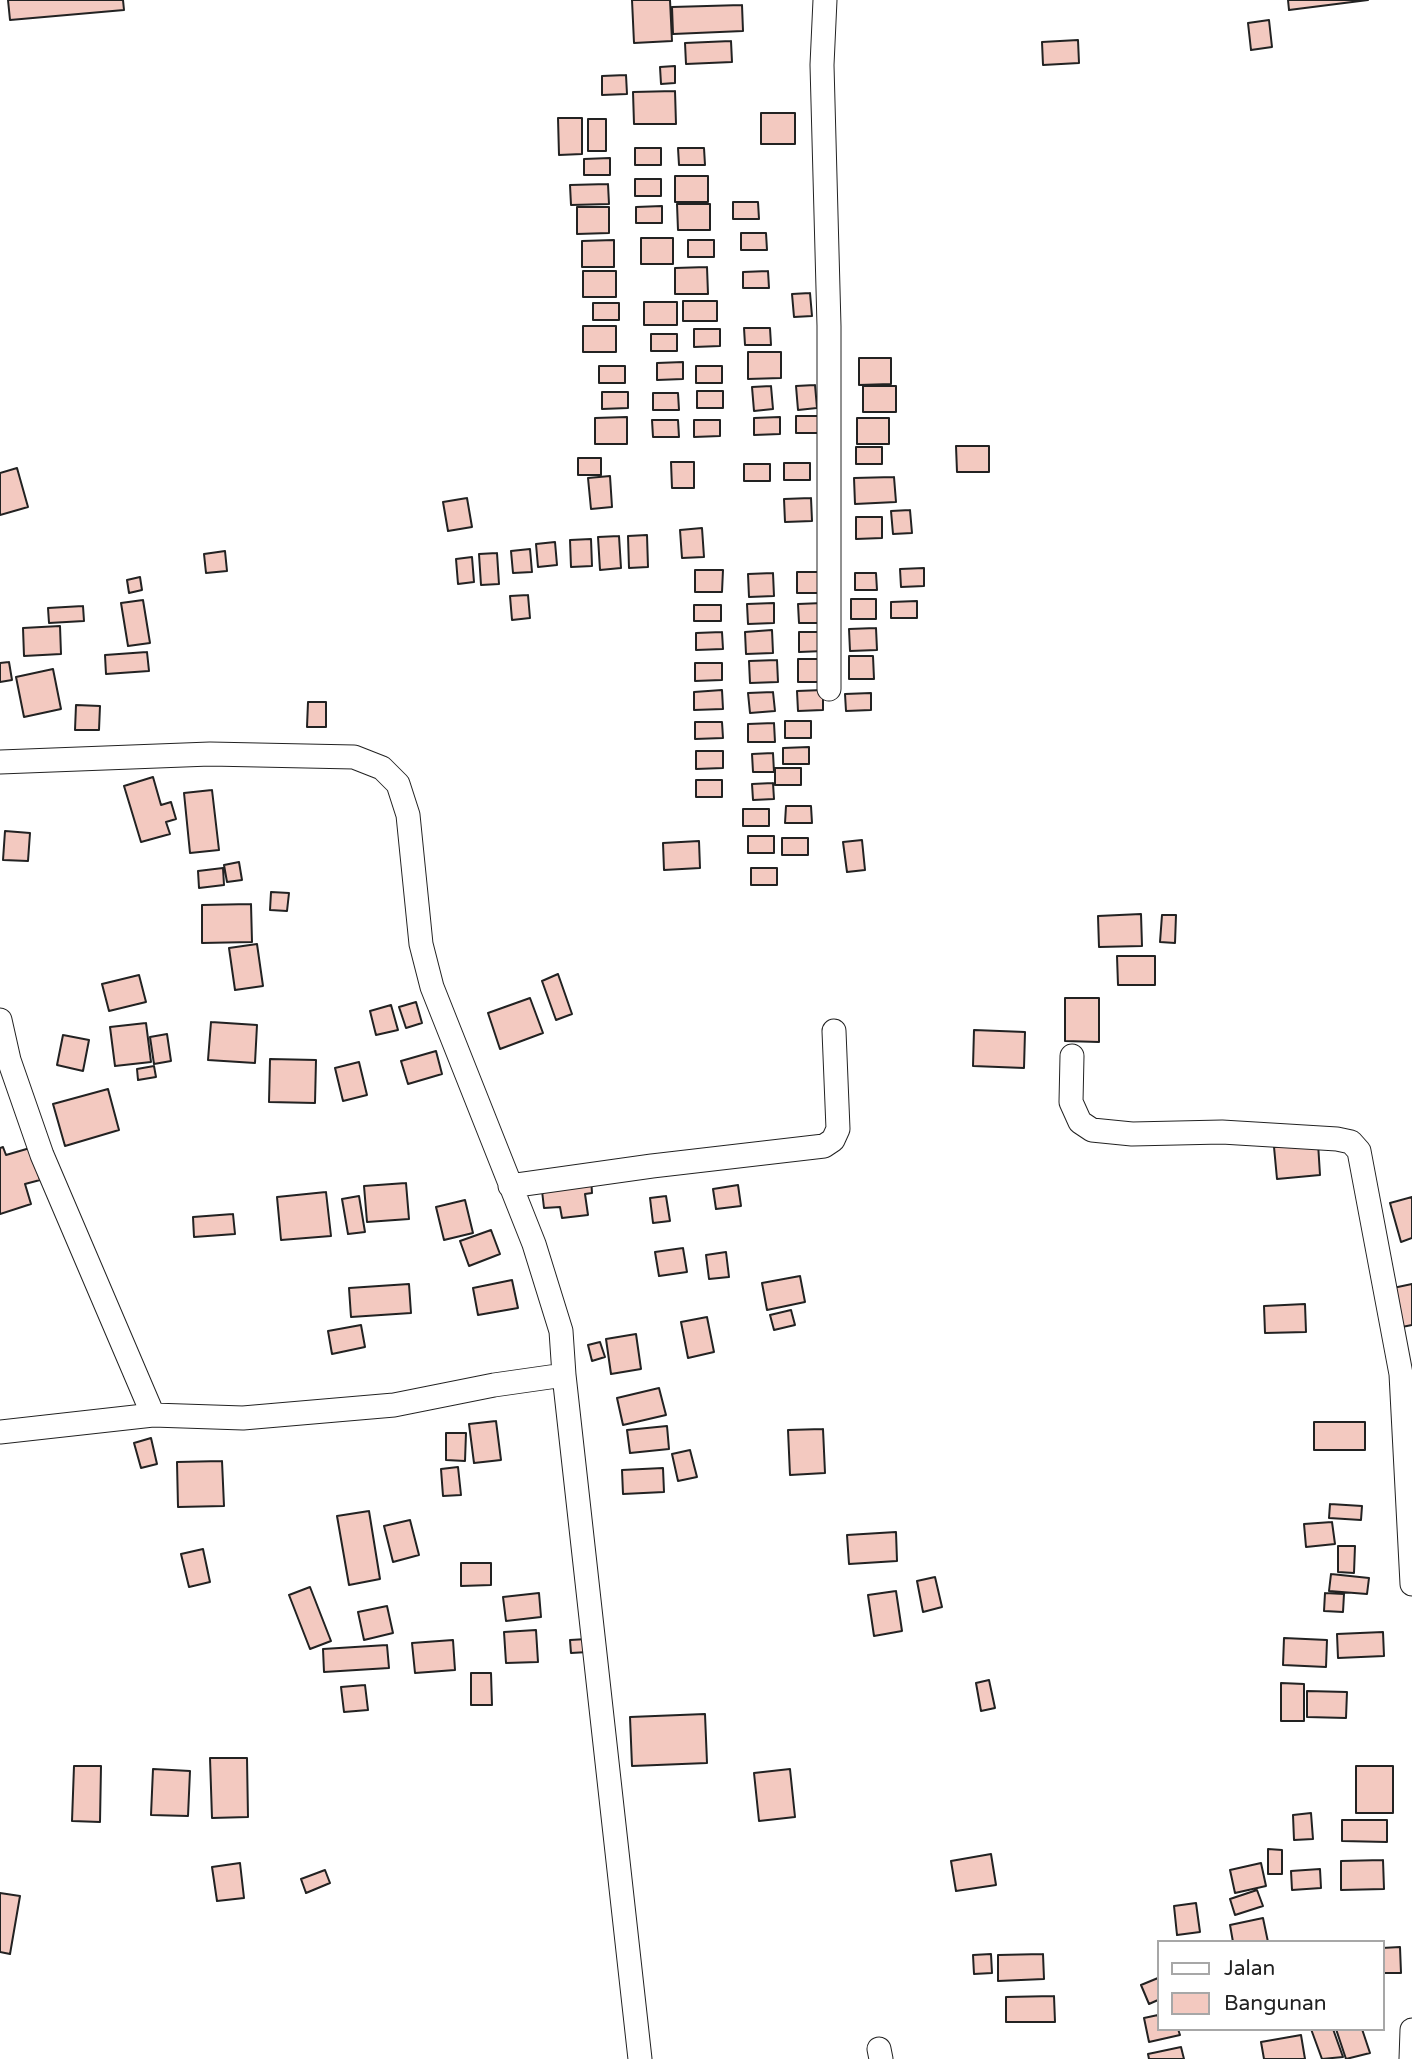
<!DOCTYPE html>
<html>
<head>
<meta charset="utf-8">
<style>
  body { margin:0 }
  #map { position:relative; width:1412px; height:2059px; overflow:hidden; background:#fff; font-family:"Varela Round",sans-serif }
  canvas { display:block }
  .legend { position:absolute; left:1157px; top:1940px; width:228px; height:91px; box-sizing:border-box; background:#fff; border:2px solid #a7a7a7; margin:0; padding:9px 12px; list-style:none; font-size:21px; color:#222 }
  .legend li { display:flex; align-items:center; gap:14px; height:35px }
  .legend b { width:35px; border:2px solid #a7a7a7 }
</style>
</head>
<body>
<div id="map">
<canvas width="1412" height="2059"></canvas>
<ul class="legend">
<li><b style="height:9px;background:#fff"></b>Jalan</li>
<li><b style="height:19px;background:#f3c9c0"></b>Bangunan</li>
</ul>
</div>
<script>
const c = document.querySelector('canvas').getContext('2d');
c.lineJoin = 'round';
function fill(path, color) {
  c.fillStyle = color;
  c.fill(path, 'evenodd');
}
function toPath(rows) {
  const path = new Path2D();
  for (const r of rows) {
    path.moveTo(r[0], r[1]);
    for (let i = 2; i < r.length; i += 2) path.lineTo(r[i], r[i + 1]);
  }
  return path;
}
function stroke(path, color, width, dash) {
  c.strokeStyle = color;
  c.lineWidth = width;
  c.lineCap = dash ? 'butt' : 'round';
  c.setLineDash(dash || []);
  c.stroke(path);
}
const building = toPath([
  [8,0,123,0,124,10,10,20,8,0],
  [632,0,670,0,672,41,634,43,632,0],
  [1288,0,1368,0,1289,10,1288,0],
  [742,5,743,31,673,34,672,7,742,5],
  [1269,20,1272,47,1251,50,1248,23,1269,20],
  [1078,40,1079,63,1043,65,1042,42,1078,40],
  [731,41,732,62,686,64,685,43,731,41],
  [675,66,675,83,661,84,660,67,675,66],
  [626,75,627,94,602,95,602,76,626,75],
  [675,91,676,124,634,124,633,92,675,91],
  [761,113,795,113,795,144,761,144,761,113],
  [558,118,582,118,582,154,559,155,558,118],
  [588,119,606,119,606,151,588,151,588,119],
  [635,148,661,148,661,165,635,165,635,148],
  [678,148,704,148,705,165,679,165,678,148],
  [610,158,610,175,584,175,584,159,610,158],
  [675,176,708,176,708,202,675,202,675,176],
  [635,179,661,179,661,196,635,196,635,179],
  [608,184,609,204,571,205,570,185,608,184],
  [733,202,758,202,759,219,733,219,733,202],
  [677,204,710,204,710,230,678,230,677,204],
  [662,206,662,223,636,223,636,207,662,206],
  [577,207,609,207,609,233,577,234,577,207],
  [741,233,766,233,767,250,741,250,741,233],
  [641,238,673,238,673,264,641,264,641,238],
  [614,240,614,267,582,267,582,241,614,240],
  [688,240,714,240,714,257,688,257,688,240],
  [707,267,708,294,675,294,675,268,707,267],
  [583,271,616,271,616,297,583,297,583,271],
  [768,271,769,288,743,288,743,272,768,271],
  [810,293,812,316,794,317,792,294,810,293],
  [683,301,717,301,717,321,683,321,683,301],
  [644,302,677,302,677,325,644,325,644,302],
  [593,303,619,303,619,320,593,320,593,303],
  [583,326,616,326,616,352,583,352,583,326],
  [744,328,770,328,771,345,745,345,744,328],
  [694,329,720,329,720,346,694,347,694,329],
  [651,334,677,334,677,351,651,351,651,334],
  [748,352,781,352,781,378,748,379,748,352],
  [859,358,891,358,891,384,859,385,859,358],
  [683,362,683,379,657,380,657,363,683,362],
  [599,366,625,366,625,383,599,383,599,366],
  [696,366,722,366,722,383,696,383,696,366],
  [815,385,817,408,798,410,796,386,815,385],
  [771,386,773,409,754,411,752,387,771,386],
  [863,386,896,386,896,412,863,412,863,386],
  [697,391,723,391,723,408,697,408,697,391],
  [602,392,628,392,628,408,602,409,602,392],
  [653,393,678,393,679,410,653,410,653,393],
  [796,416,822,416,822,433,796,433,796,416],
  [627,417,627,444,595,444,595,418,627,417],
  [780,417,780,434,754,435,754,418,780,417],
  [857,418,889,418,889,444,857,444,857,418],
  [652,420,678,420,679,437,653,437,652,420],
  [694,420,720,420,720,436,694,437,694,420],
  [956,446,989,446,989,472,957,472,956,446],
  [856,447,882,447,882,464,856,464,856,447],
  [578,458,601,458,601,475,578,475,578,458],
  [671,462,694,462,694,488,672,488,671,462],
  [784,463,810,463,810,480,784,480,784,463],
  [744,464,770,464,770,481,744,481,744,464],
  [17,468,28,507,0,515,0,473,17,468],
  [610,476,612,507,591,509,588,478,610,476],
  [894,477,896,502,855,504,854,478,894,477],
  [467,498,472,527,448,531,443,502,467,498],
  [811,498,812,521,785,522,784,499,811,498],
  [910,510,912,533,893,534,891,511,910,510],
  [856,517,882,517,882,538,856,539,856,517],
  [702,528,704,557,682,558,680,530,702,528],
  [647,535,648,567,629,568,628,536,647,535],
  [619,536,621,568,600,570,598,537,619,536],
  [591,539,592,566,571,567,570,540,591,539],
  [555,542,557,565,538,567,536,544,555,542],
  [530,549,532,572,513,573,511,551,530,549],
  [225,551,227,571,206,573,204,554,225,551],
  [497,553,499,584,481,585,479,554,497,553],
  [472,557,474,582,458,584,456,559,472,557],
  [924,568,924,586,901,587,900,569,924,568],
  [695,570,723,570,722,592,695,592,695,570],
  [797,572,824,572,824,593,797,593,797,572],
  [773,573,774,596,749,597,748,574,773,573],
  [855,573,876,573,877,590,855,590,855,573],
  [140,577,142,590,129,593,127,580,140,577],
  [528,595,530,618,512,620,510,596,528,595],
  [851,599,876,599,876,619,851,619,851,599],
  [143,600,150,643,128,646,121,603,143,600],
  [917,601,917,618,891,618,891,602,917,601],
  [774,603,774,623,748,624,747,604,774,603],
  [823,603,823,623,799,623,798,604,823,603],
  [694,605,721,605,721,621,694,621,694,605],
  [83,606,84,621,49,623,48,608,83,606],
  [60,626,61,654,24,656,23,628,60,626],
  [876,628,877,650,850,651,849,629,876,628],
  [772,630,773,653,746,654,745,632,772,630],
  [722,632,723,649,696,650,696,633,722,632],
  [799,632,824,632,824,651,799,652,799,632],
  [147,652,149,671,106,674,105,655,147,652],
  [849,656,873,656,874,679,849,679,849,656],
  [798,659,819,659,820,682,798,682,798,659],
  [777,660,778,682,750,683,749,661,777,660],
  [9,662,12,680,0,682,0,663,9,662],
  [695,663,722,663,722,680,695,681,695,663],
  [53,669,61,709,24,717,16,677,53,669],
  [722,690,723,709,694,710,694,692,722,690],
  [823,690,823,710,798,711,797,691,823,690],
  [773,692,775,711,750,713,748,693,773,692],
  [871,693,871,710,846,711,845,694,871,693],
  [308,702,326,702,326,727,307,727,308,702],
  [76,705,100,706,99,730,75,730,76,705],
  [785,721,811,721,811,738,785,738,785,721],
  [695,722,722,722,723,738,695,739,695,722],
  [774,723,775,742,748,742,748,724,774,723],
  [809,747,809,764,783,764,783,748,809,747],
  [696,751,723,751,723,768,696,769,696,751],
  [773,753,774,772,753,772,752,754,773,753],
  [775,768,801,768,801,785,775,785,775,768],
  [153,777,161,805,171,802,176,819,166,822,170,834,141,842,124,786,153,777],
  [696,780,722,780,722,797,696,797,696,780],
  [773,783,774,799,753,800,752,784,773,783],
  [212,790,219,850,190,853,184,793,212,790],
  [786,806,811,806,812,823,785,823,786,806],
  [743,809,769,809,769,826,743,826,743,809],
  [5,831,30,833,28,861,3,860,5,831],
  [748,836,774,836,774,853,748,853,748,836],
  [782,838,808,838,808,855,782,855,782,838],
  [862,840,865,870,847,872,843,842,862,840],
  [699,841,700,868,664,870,663,843,699,841],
  [239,862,242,880,227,882,224,865,239,862],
  [223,868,224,885,199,888,198,871,223,868],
  [751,868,777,868,777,885,751,885,751,868],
  [271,892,289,893,287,911,270,910,271,892],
  [251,904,252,942,202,943,202,905,251,904],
  [1141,914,1142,946,1099,947,1098,916,1141,914],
  [1162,915,1176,915,1175,943,1160,942,1162,915],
  [257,944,263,986,235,990,229,948,257,944],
  [1117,956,1155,956,1155,985,1118,985,1117,956],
  [558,974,572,1014,556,1020,542,981,558,974],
  [139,975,146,1002,109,1011,102,984,139,975],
  [530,998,543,1033,500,1049,488,1013,530,998],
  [1065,998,1099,998,1099,1042,1065,1041,1065,998],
  [416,1002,422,1023,406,1028,399,1007,416,1002],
  [391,1005,398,1030,376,1035,370,1011,391,1005],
  [211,1022,257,1025,255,1063,208,1060,211,1022],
  [146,1023,151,1062,115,1066,110,1027,146,1023],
  [974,1030,1025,1032,1024,1068,973,1066,974,1030],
  [167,1034,171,1061,154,1064,150,1037,167,1034],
  [63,1035,89,1040,83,1071,57,1065,63,1035],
  [436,1051,442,1074,408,1084,401,1061,436,1051],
  [270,1059,316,1060,315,1103,269,1102,270,1059],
  [359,1062,367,1095,343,1101,335,1068,359,1062],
  [154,1066,156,1077,138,1080,137,1069,154,1066],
  [108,1089,119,1130,65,1146,53,1104,108,1089],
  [1318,1143,1320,1175,1277,1179,1274,1147,1318,1143],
  [3,1147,6,1155,30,1148,40,1180,25,1184,31,1204,0,1214,0,1148,3,1147],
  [591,1177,592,1193,585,1194,588,1215,562,1218,560,1207,544,1208,541,1182,591,1177],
  [406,1183,409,1219,367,1222,364,1186,406,1183],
  [738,1185,741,1206,716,1209,713,1189,738,1185],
  [326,1192,331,1236,281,1240,277,1197,326,1192],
  [359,1196,365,1232,348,1234,342,1199,359,1196],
  [666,1196,670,1221,653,1223,650,1198,666,1196],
  [1412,1197,1412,1238,1401,1242,1390,1203,1412,1197],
  [465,1200,473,1233,444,1240,436,1207,465,1200],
  [233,1214,235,1234,194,1237,193,1217,233,1214],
  [491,1230,500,1254,469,1266,460,1241,491,1230],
  [683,1248,687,1272,659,1276,655,1252,683,1248],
  [726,1252,729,1277,709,1279,706,1255,726,1252],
  [800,1276,805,1302,767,1310,762,1283,800,1276],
  [512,1280,518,1308,478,1315,473,1288,512,1280],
  [409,1284,411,1313,351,1317,349,1288,409,1284],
  [1412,1284,1412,1325,1402,1327,1393,1288,1412,1284],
  [1305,1304,1306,1332,1265,1333,1264,1306,1305,1304],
  [791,1310,795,1325,774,1330,770,1315,791,1310],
  [707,1317,714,1352,688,1358,681,1322,707,1317],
  [361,1325,365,1347,332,1354,328,1331,361,1325],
  [636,1334,641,1369,611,1374,606,1339,636,1334],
  [600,1342,605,1357,592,1361,588,1345,600,1342],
  [659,1388,666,1415,623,1425,617,1398,659,1388],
  [496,1421,501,1460,474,1463,469,1424,496,1421],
  [1314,1422,1365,1422,1365,1450,1314,1450,1314,1422],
  [667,1426,669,1449,630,1453,627,1430,667,1426],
  [823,1429,825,1473,790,1475,788,1430,823,1429],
  [446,1433,466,1433,465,1461,446,1460,446,1433],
  [151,1438,157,1464,141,1468,134,1443,151,1438],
  [690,1450,697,1477,678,1481,672,1454,690,1450],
  [222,1461,224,1506,178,1507,177,1462,222,1461],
  [458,1467,461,1495,443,1496,441,1469,458,1467],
  [663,1468,664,1492,623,1494,622,1470,663,1468],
  [1330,1504,1362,1506,1361,1520,1329,1518,1330,1504],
  [369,1511,380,1579,349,1585,337,1516,369,1511],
  [410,1520,419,1555,393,1562,384,1526,410,1520],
  [1332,1522,1335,1544,1306,1547,1304,1524,1332,1522],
  [896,1532,897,1561,849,1564,847,1535,896,1532],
  [1338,1546,1355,1546,1354,1573,1338,1572,1338,1546],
  [203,1549,210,1582,189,1587,181,1554,203,1549],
  [461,1563,491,1563,491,1585,461,1586,461,1563],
  [1331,1574,1369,1578,1367,1594,1329,1591,1331,1574],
  [935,1577,942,1607,923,1612,917,1581,935,1577],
  [310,1587,331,1641,310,1649,289,1595,310,1587],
  [896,1591,902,1631,874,1636,868,1595,896,1591],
  [539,1593,541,1617,506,1621,503,1597,539,1593],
  [1325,1593,1344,1594,1343,1612,1324,1611,1325,1593],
  [387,1606,393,1633,364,1640,358,1612,387,1606],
  [536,1630,538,1662,506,1663,504,1632,536,1630],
  [1383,1632,1384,1656,1338,1658,1337,1634,1383,1632],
  [1284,1638,1327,1640,1326,1667,1283,1665,1284,1638],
  [587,1639,588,1652,571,1653,570,1640,587,1639],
  [453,1640,455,1670,415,1673,412,1643,453,1640],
  [387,1645,389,1668,324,1672,323,1649,387,1645],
  [471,1673,491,1673,492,1705,471,1705,471,1673],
  [989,1680,995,1708,981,1711,976,1683,989,1680],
  [1281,1683,1304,1684,1304,1721,1281,1721,1281,1683],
  [365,1685,368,1710,344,1712,341,1687,365,1685],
  [1307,1691,1347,1692,1346,1718,1307,1717,1307,1691],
  [705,1714,707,1763,632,1766,630,1717,705,1714],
  [210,1758,247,1758,248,1817,212,1818,210,1758],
  [74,1766,101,1766,100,1822,72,1821,74,1766],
  [1356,1766,1393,1766,1393,1813,1356,1813,1356,1766],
  [153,1769,190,1771,188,1816,151,1815,153,1769],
  [790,1769,795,1817,759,1821,754,1773,790,1769],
  [1311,1813,1313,1839,1294,1840,1293,1815,1311,1813],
  [1342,1820,1387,1820,1387,1842,1342,1841,1342,1820],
  [1268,1849,1282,1850,1282,1874,1268,1874,1268,1849],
  [991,1854,996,1885,956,1891,951,1861,991,1854],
  [1383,1860,1384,1889,1341,1890,1341,1861,1383,1860],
  [240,1863,244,1898,217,1901,212,1867,240,1863],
  [1261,1863,1266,1886,1235,1893,1230,1870,1261,1863],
  [1320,1869,1321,1888,1292,1890,1291,1871,1320,1869],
  [325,1870,330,1883,306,1893,301,1879,325,1870],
  [1257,1890,1263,1906,1235,1915,1230,1899,1257,1890],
  [0,1893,20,1896,10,1954,0,1952,0,1893],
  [1196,1903,1200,1932,1177,1935,1174,1906,1196,1903],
  [1263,1918,1268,1942,1233,1942,1230,1925,1263,1918],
  [1400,1947,1401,1973,1382,1973,1382,1948,1400,1947],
  [991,1954,992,1973,974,1974,973,1955,991,1954],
  [1043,1954,1044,1979,998,1981,998,1955,1043,1954],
  [1158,1978,1158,2000,1149,2004,1141,1985,1158,1978],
  [1054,1996,1055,2022,1006,2022,1006,1997,1054,1996],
  [1158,2015,1158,2029,1178,2029,1180,2035,1149,2042,1144,2018,1158,2015],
  [1311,2029,1333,2029,1343,2057,1322,2059,1311,2029],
  [1336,2029,1362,2029,1370,2053,1346,2059,1336,2029],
  [1301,2035,1305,2059,1264,2059,1261,2042,1301,2035],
  [1181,2047,1184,2059,1149,2059,1148,2054,1181,2047]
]);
const minor = toPath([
  [825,0,822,65,829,326,829,689],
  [0,762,210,754,354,757,382,768,398,784,408,815,421,944,432,987,534,1244,561,1331,564,1375],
  [0,1020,9,1060,42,1155,153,1415,243,1418,394,1405,494,1385,564,1375,640,2059],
  [1072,1056,1071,1102,1080,1122,1092,1130,1132,1134,1222,1132,1337,1139,1351,1142,1359,1151,1401,1374,1412,1584],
  [510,1186,652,1166,824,1146,833,1140,838,1129,834,1031],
  [0,1432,153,1415],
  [879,2049,881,2059],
  [1411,2059,1412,2030]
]);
fill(building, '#f3c9c0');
stroke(building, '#222', 2);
stroke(minor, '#222', 25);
stroke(minor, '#fff', 23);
</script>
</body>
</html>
